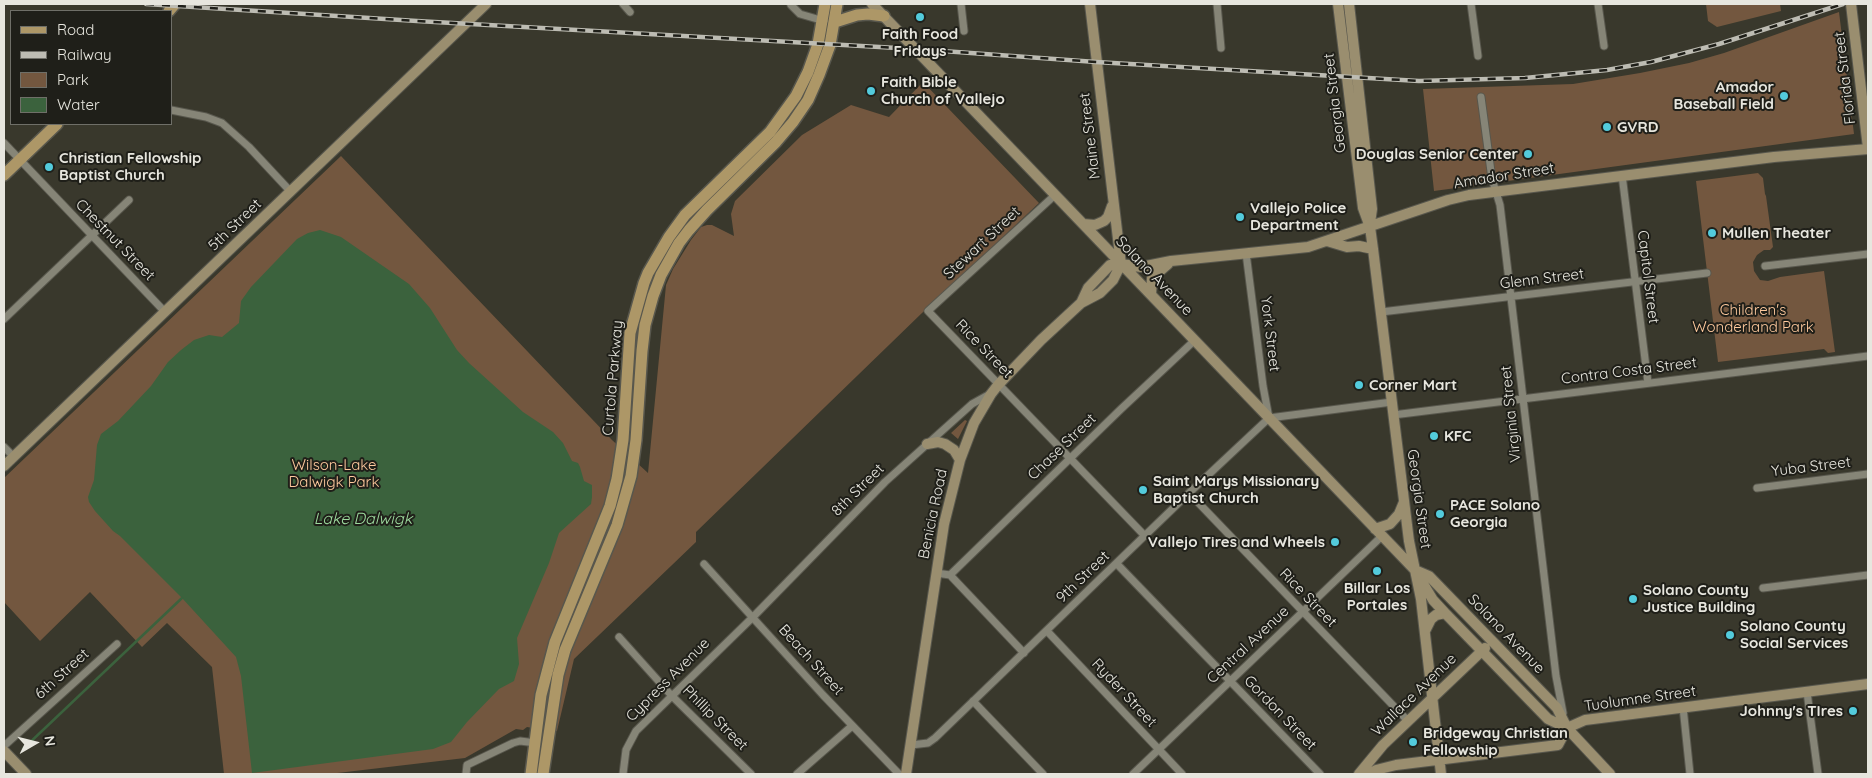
<!DOCTYPE html>
<html>
<head>
<meta charset="utf-8">
<style>
  body { margin:0 }
  #map { position:relative; width:1872px; height:778px; overflow:hidden; background:#39382c; font-family:Quicksand,sans-serif }
  canvas { display:block }
  .frame { position:absolute; inset:0; border:5px solid #e7e6de; pointer-events:none }
  .legend { position:absolute; left:10px; top:10px; width:162px; height:115px; box-sizing:border-box; background:#1f1f19; border:1px solid #6f6f68; margin:0; padding:6px 9px; list-style:none; font-size:15px; color:#e7e6de }
  .legend li { display:flex; align-items:center; gap:10px; height:25px }
  .legend b { width:25px; border:1px solid #6f6f68 }
  .north { position:absolute; left:10px; top:718px; width:50px; height:50px; -webkit-text-stroke:4px #1f1f19; paint-order:stroke; rotate:82deg; font-size:14px; font-weight:700; line-height:20px; text-align:center; color:#e7e6de }
  .north::after { content:''; display:block; margin:auto; width:18px; height:22px; background:#e7e6de; clip-path:polygon(50% 0,100% 100%,50% 72%,0 100%) }
</style>
</head>
<body>
<div id="map">
<canvas width="1872" height="778"></canvas>
<div class="frame"></div>
<ul class="legend">
<li><b style="height:6px;background:#ad9767"></b>Road</li>
<li><b style="height:6px;background:#bdbcb3"></b>Railway</li>
<li><b style="height:14px;background:#73573f"></b>Park</li>
<li><b style="height:14px;background:#3b623d"></b>Water</li>
</ul>
<div class="north">N</div>
</div>
<script>
const c = document.querySelector('canvas').getContext('2d');
c.lineJoin = 'round';
function fill(path, color) {
  c.fillStyle = color;
  c.fill(path, 'evenodd');
}
function toPath(rows) {
  const path = new Path2D();
  for (const r of rows) {
    path.moveTo(r[0], r[1]);
    for (let i = 2; i < r.length; i += 2) path.lineTo(r[i], r[i + 1]);
  }
  return path;
}
function stroke(path, color, width, dash) {
  c.strokeStyle = color;
  c.lineWidth = width;
  c.lineCap = dash ? 'butt' : 'round';
  c.setLineDash(dash || []);
  c.stroke(path);
}
function drawText(font, color, halo, rows, align = 'center') {
  c.font = font + ' Quicksand,sans-serif';
  c.lineWidth = 4;
  c.setLineDash([]);
  c.textBaseline = 'middle';
  c.strokeStyle = halo;
  c.fillStyle = color;
  for (const [text, x, y, turn = 0] of rows) {
    c.save();
    c.translate(x, y);
    c.rotate((+turn || 0) * Math.PI / 180);
    c.textAlign = isNaN(turn) ? turn : align;
    if (halo) c.strokeText(text, 0, 0);
    c.fillText(text, 0, 0);
    c.restore();
  }
}
const green = toPath([
  [1706,4,1780,4,1781,11,1717,27,1708,21],
  [1839,12,1854,134,1434,191,1423,89,1573,84,1640,73,1689,63,1724,53],
  [923,82,1039,203,922,313,696,532,696,542,574,659,557,731,533,728,527,727,523,730,516,729,465,758,329,774,224,774,212,667,167,623,142,647,90,592,40,641,4,602,4,478,341,156,612,440,648,473,666,285,673,269,691,240,701,227,707,225,712,225,734,236,731,214,735,201,802,135,851,105,889,117],
  [1758,173,1763,178,1765,194,1766,196,1773,247,1770,250,1764,250,1757,255,1753,262,1754,271,1760,280,1768,281,1780,277,1824,271,1835,352,1828,353,1824,349,1718,362,1696,181],
  [965,420,967,421,958,439,951,433]
]);
const water = toPath([
  [320,230,341,237,409,284,430,308,457,350,469,363,523,412,553,432,563,443,572,461,578,463,580,467,584,481,592,485,592,497,591,504,559,533,549,563,517,638,519,664,514,681,499,689,467,722,451,742,433,749,252,773,241,676,236,657,182,598,120,536,113,531,95,511,89,502,88,497,94,480,97,445,101,434,118,421,151,386,168,362,181,350,194,340,209,335,222,337,239,323,241,301,251,287,297,239,308,233]
]);
const stream = toPath([
  [23,749,182,598]
]);
const street = toPath([
  [623,4,630,12],
  [961,4,964,31],
  [1217,4,1221,48],
  [1471,4,1478,56],
  [1598,4,1604,46],
  [791,5,800,14,824,21],
  [1481,97,1492,179,1500,205,1556,676,1563,713],
  [171,110,206,117,222,123,249,147,291,192],
  [4,143,165,312],
  [1622,175,1648,383],
  [1055,195,928,311,1145,536],
  [1246,253,1263,386,1269,418],
  [1765,266,1868,254],
  [1381,312,1707,273],
  [4,319,129,200],
  [1393,415,1868,356],
  [1269,418,1392,402],
  [4,447,14,457],
  [1757,488,1868,474],
  [1189,493,1408,721],
  [704,564,823,695,899,774],
  [1117,564,1320,774],
  [936,573,950,575,1024,653],
  [950,575,1121,409,1195,340],
  [1763,588,1868,575],
  [1047,631,1182,774],
  [619,637,671,695,751,774],
  [1807,692,1818,774],
  [973,701,1043,774],
  [1683,707,1690,774],
  [911,745,928,743,935,738,1189,493,1269,418],
  [4,746,117,644],
  [466,774,467,765,513,743,520,741,536,743],
  [623,774,626,750,636,731,753,617,885,482,972,404,990,394],
  [797,774,852,726],
  [1133,774,1382,536]
]);
const secondary = toPath([
  [872,4,1415,570,1433,600,1445,613,1548,719,1567,728],
  [1090,4,1121,264],
  [1338,4,1363,208,1370,227,1373,249,1409,541,1421,599,1441,774],
  [1349,4,1372,209,1370,223],
  [1851,4,1868,148],
  [1083,224,1095,225,1104,221,1108,217,1112,206],
  [1327,241,1347,247,1359,246,1373,249],
  [1151,295,1152,278,1168,264],
  [1081,303,1088,288,1110,265,1121,264,1141,267,1171,261,1308,247,1448,200,1469,195,1774,157,1868,149],
  [927,444,938,442,945,444,954,450,960,460],
  [4,466,486,4],
  [1375,529,1390,524,1399,514,1404,502],
  [1415,570,1429,576,1494,643,1557,708,1567,728,1610,774],
  [1425,631,1431,619,1436,615,1445,613],
  [4,751,26,774],
  [906,774,944,524,960,460,974,423,991,394,998,385,1041,340,1081,303,1100,293,1113,280,1121,264],
  [1359,774,1383,745,1485,648],
  [1369,774,1376,770,1396,765,1558,745,1567,728,1585,720,1868,684]
]);
const primary = toPath([
  [169,11,175,4],
  [835,22,857,15,868,14,884,16],
  [4,175,57,124],
  [531,774,541,695,555,642,610,506,617,479,623,440,630,333,644,283,648,273,669,237,685,215,770,132,796,96,808,72,818,44,825,4],
  [543,774,558,675,565,650,617,525,631,476,636,440,642,351,645,325,653,296,661,275,679,243,689,230,707,210,776,142,793,122,808,100,819,75,830,45,837,4]
]);
const rail = toPath([
  [146,4,417,21,915,49,1096,62,1419,81,1525,78,1607,70,1651,62,1719,44,1843,4]
]);
const markers = [
  [920,17,5,"#53cbdc"],
  [871,91,5,"#53cbdc"],
  [1784,96,5,"#53cbdc"],
  [1607,127,5,"#53cbdc"],
  [1528,154,5,"#53cbdc"],
  [49,167,5,"#53cbdc"],
  [1240,217,5,"#53cbdc"],
  [1712,233,5,"#53cbdc"],
  [1359,385,5,"#53cbdc"],
  [1434,436,5,"#53cbdc"],
  [1143,490,5,"#53cbdc"],
  [1440,514,5,"#53cbdc"],
  [1335,542,5,"#53cbdc"],
  [1377,571,5,"#53cbdc"],
  [1633,599,5,"#53cbdc"],
  [1730,635,5,"#53cbdc"],
  [1853,711,5,"#53cbdc"],
  [1413,742,5,"#53cbdc"]
];
const poiNames = [
  ["Faith Food",920,34,"center"],
  ["Fridays",920,51,"center"],
  ["Faith Bible",881,82],
  ["Church of Vallejo",881,99],
  ["Amador",1774,87,"right"],
  ["Baseball Field",1774,104,"right"],
  ["GVRD",1617,127],
  ["Douglas Senior Center",1518,154,"right"],
  ["Christian Fellowship",59,158],
  ["Baptist Church",59,175],
  ["Vallejo Police",1250,208],
  ["Department",1250,225],
  ["Mullen Theater",1722,233],
  ["Corner Mart",1369,385],
  ["KFC",1444,436],
  ["Saint Marys Missionary",1153,481],
  ["Baptist Church",1153,498],
  ["PACE Solano",1450,505],
  ["Georgia",1450,522],
  ["Vallejo Tires and Wheels",1325,542,"right"],
  ["Billar Los",1377,588,"center"],
  ["Portales",1377,605,"center"],
  ["Solano County",1643,590],
  ["Justice Building",1643,607],
  ["Solano County",1740,626],
  ["Social Services",1740,643],
  ["Johnny's TIres",1843,711,"right"],
  ["Bridgeway Christian",1423,733],
  ["Fellowship",1423,750]
];
const streetNames = [
  ["Florida Street",1845,78,-97],
  ["Georgia Street",1335,103,-97],
  ["Maine Street",1090,136,-97],
  ["Amador Street",1504,176,-9],
  ["5th Street",235,225,-44],
  ["Chestnut Street",115,240,46],
  ["Stewart Street",982,243,-43],
  ["Solano Avenue",1154,276,46],
  ["Capitol Street",1648,277,83],
  ["Glenn Street",1542,279,-7],
  ["York Street",1270,334,83],
  ["Rice Street",984,349,46],
  ["Contra Costa Street",1629,371,-7],
  ["Curtola Parkway",613,378,-85],
  ["Virginia Street",1511,414,-96],
  ["Chase Street",1062,447,-44],
  ["Yuba Street",1811,467,-7],
  ["8th Street",858,490,-45],
  ["Georgia Street",1419,499,82],
  ["Benicia Road",933,514,-78],
  ["9th Street",1083,577,-44],
  ["Rice Street",1308,598,46],
  ["Solano Avenue",1506,634,46],
  ["Central Avenue",1248,645,-43],
  ["Beach Street",811,660,48],
  ["6th Street",62,674,-42],
  ["Cypress Avenue",668,680,-45],
  ["Ryder Street",1124,693,47],
  ["Wallace Avenue",1414,695,-44],
  ["Tuolumne Street",1640,699,-8],
  ["Gordon Street",1280,713,46],
  ["Phillip Street",715,718,45]
];
const parkNames = [
  ["Children's",1753,310],
  ["Wonderland Park",1753,327],
  ["Wilson-Lake",334,465],
  ["Dalwigk Park",334,482]
];
const waterNames = [
  ["Lake Dalwigk",363,519]
];
fill(green, '#73573f');
fill(water, '#3b623d');
stroke(stream, '#3b623d', 2.5);
stroke(street, '#58574d', 9);
stroke(secondary, '#58574d', 12);
stroke(primary, '#58574d', 14);
stroke(street, '#868577', 7);
stroke(secondary, '#9a8e6f', 10);
stroke(primary, '#ad9767', 11);
stroke(rail, '#bdbcb3', 4.5);
stroke(rail, '#1f1f19', 2.5, [8]);
for (const [x, y, r, color] of markers) {
  const dot = new Path2D();
  dot.arc(x, y, r, 0, 2 * Math.PI);
  c.fillStyle = color;
  c.fill(dot);
  stroke(dot, '#1f1f19', 2);
}
drawText('bold 15px', '#e7e6de', '#1f1f19', poiNames, 'left');
drawText('15px', '#e7e6de', '#1f1f19', streetNames);
drawText('15px', '#ffca9e', '#1f1f19', parkNames);
drawText('italic 16px', '#9edb9f', '#1f1f19', waterNames);
</script>
</body>
</html>
